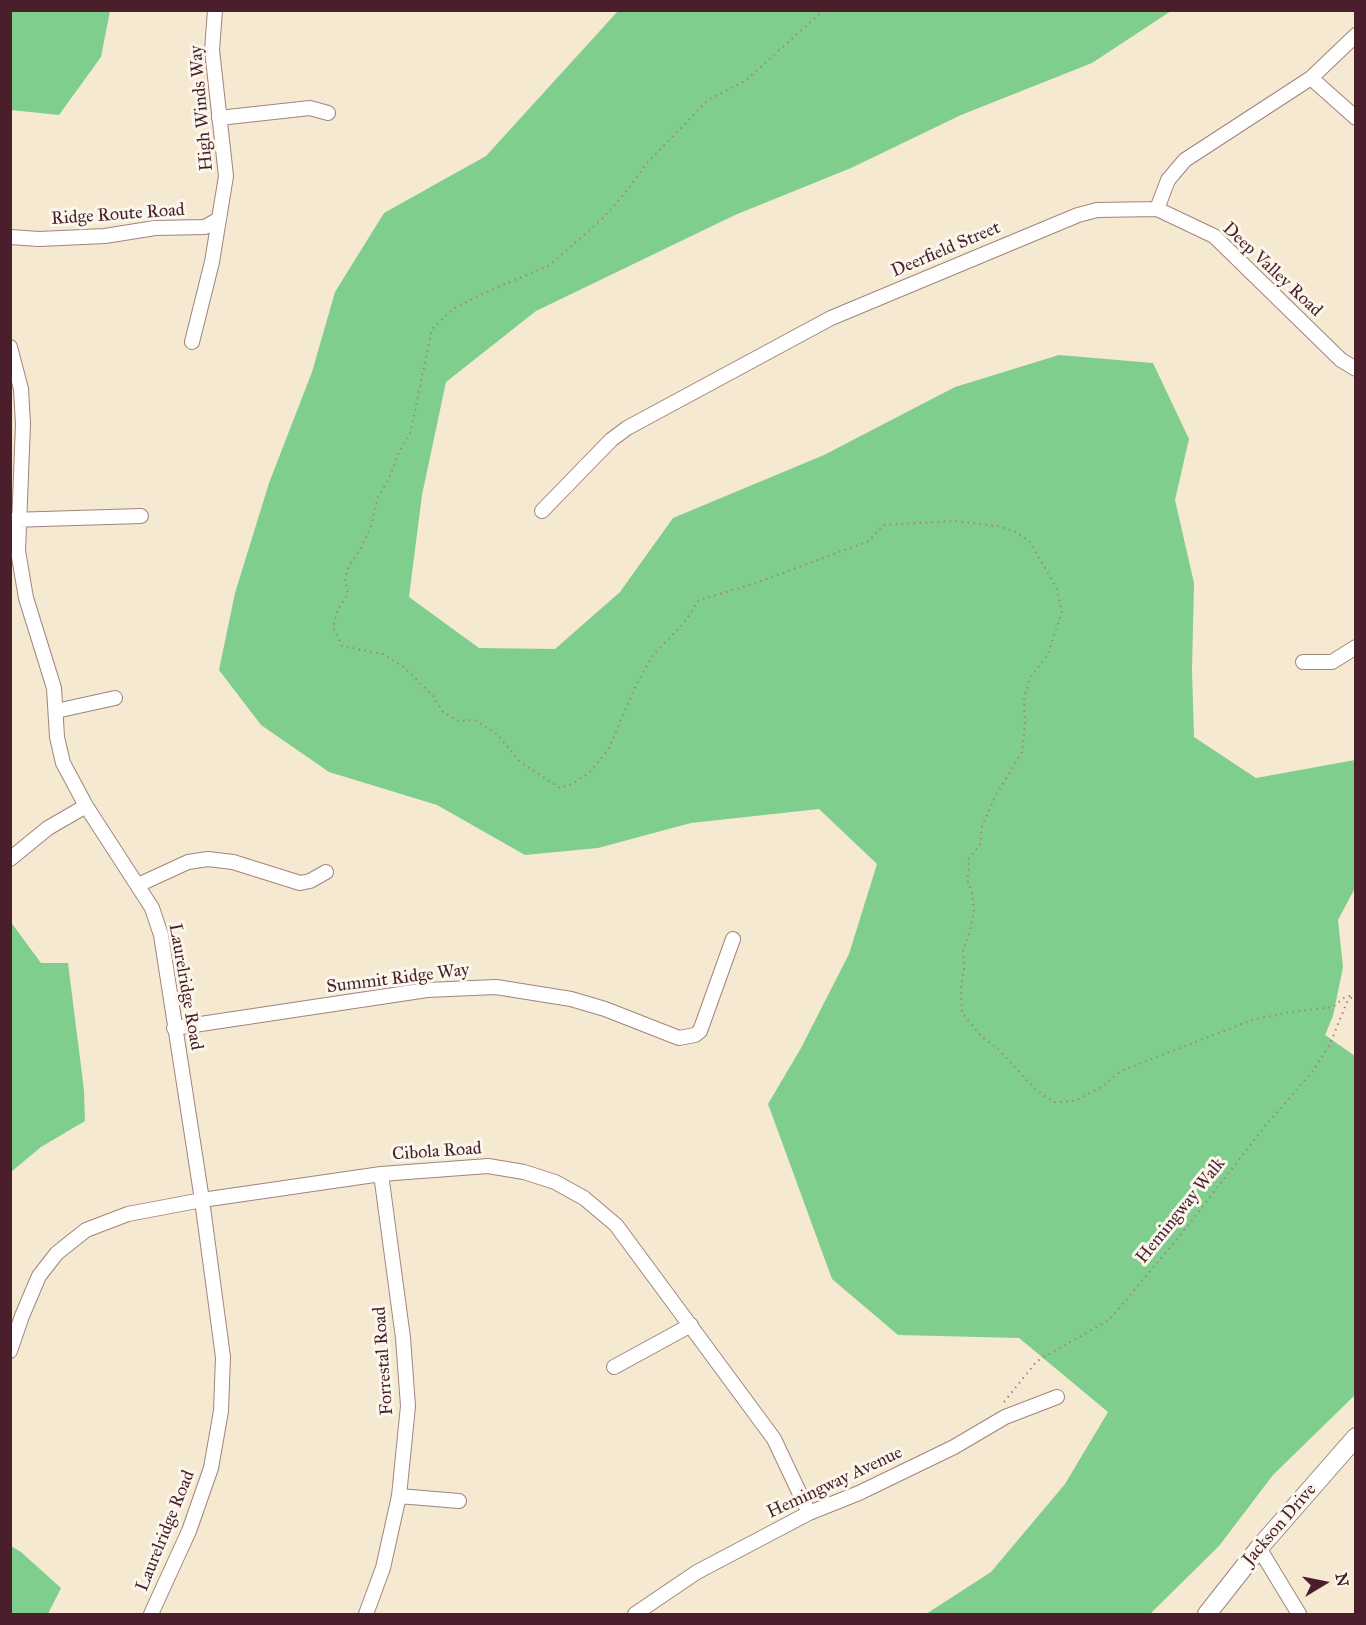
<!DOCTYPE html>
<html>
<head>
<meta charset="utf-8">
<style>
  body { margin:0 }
  #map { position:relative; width:1366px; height:1625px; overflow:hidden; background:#f5e9d2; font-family:"IM FELL Great Primer",serif }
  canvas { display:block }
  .frame { position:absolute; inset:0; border:12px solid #4a1f2b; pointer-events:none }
  .north { position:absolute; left:1294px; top:1553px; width:60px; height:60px; -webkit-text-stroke:4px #fbf7ec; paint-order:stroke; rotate:80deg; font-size:16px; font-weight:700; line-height:24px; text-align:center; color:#4a1f2b }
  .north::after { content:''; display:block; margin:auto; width:21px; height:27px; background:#4a1f2b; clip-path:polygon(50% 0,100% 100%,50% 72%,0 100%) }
</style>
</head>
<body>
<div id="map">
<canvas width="1366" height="1625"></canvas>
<div class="frame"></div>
<div class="north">N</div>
</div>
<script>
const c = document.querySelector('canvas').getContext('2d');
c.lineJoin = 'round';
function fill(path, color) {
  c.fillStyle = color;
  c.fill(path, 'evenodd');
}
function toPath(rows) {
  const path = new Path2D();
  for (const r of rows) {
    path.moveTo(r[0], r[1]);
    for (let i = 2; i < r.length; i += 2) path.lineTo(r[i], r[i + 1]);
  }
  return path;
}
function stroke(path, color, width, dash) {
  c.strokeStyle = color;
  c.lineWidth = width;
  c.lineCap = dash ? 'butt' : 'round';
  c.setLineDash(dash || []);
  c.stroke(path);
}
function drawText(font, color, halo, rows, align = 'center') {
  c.font = font + ' "IM FELL Great Primer",serif';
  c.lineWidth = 6;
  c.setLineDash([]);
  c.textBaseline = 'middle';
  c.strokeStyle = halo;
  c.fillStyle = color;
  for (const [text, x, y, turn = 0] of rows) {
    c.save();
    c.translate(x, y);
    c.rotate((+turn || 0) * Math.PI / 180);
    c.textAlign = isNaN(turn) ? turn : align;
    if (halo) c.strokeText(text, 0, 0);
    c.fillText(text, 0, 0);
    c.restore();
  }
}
const green = toPath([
  [11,10,110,11,101,57,59,115,11,110],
  [618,11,1171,11,1092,63,961,115,851,168,735,215,536,311,446,382,422,495,409,597,479,648,555,649,620,592,673,518,824,455,955,387,1059,355,1153,363,1189,439,1175,500,1194,583,1192,670,1194,737,1256,778,1355,760,1355,888,1338,920,1343,967,1333,1016,1325,1035,1355,1056,1356,1394,1273,1475,1219,1546,1150,1614,926,1614,991,1572,1065,1484,1108,1412,1019,1338,898,1335,832,1279,768,1104,801,1048,849,954,877,864,819,809,691,823,598,848,525,855,437,805,329,772,261,725,219,670,235,593,269,483,312,372,335,292,384,213,486,156],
  [10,921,41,963,68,963,84,1090,85,1121,41,1147,11,1172],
  [11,1546,21,1552,61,1588,48,1614,11,1614]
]);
const path = toPath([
  [824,10,745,81,708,100,648,162,625,193,603,218,550,265,482,294,453,309,432,329,410,434,399,452,389,479,378,496,371,526,360,550,349,566,345,578,348,594,338,609,333,627,342,646,383,654,405,668,433,696,443,712,458,721,475,720,497,734,520,762,560,788,572,784,589,773,608,750,636,685,653,655,684,623,699,600,753,584,869,541,883,525,953,521,998,526,1016,532,1030,542,1057,589,1062,612,1047,656,1030,678,1024,698,1025,724,1022,752,996,795,982,826,980,845,968,859,969,869,967,880,972,892,974,910,970,931,963,950,964,969,961,988,962,1013,982,1037,997,1048,1036,1090,1054,1102,1075,1101,1103,1086,1121,1071,1252,1020,1290,1012,1333,1007,1345,997,1355,995],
  [1004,1402,1037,1361,1109,1320,1121,1306,1182,1233,1265,1126,1313,1071,1330,1044,1347,1002,1353,996]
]);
const minor = toPath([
  [1311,78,1356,118],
  [219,118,310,108,328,113],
  [1157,209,1168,180,1185,160,1311,78,1356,35],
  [10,237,39,239,105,236,155,228,205,227,219,219,220,213],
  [192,342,212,262,226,176,212,50,215,10],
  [10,347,21,389,23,424,18,551,26,598,54,688,57,737,63,763,86,806,152,908,161,935,202,1200,223,1357,221,1411,211,1468,189,1531,151,1614],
  [542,511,611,440,627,428,831,318,1078,215,1097,210,1157,209,1214,236,1341,360,1356,369],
  [10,520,141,516],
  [1303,662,1332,662,1356,647],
  [56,711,115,698],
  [10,859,48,828,86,806],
  [138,885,188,862,208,859,233,862,300,883,310,881,326,872],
  [174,1028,427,990,496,987,571,999,605,1009,679,1038,695,1035,700,1031,733,939],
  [10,1351,22,1316,39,1276,57,1253,86,1230,128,1214,202,1200,381,1174,488,1166,524,1172,555,1182,584,1198,616,1225,774,1439,809,1513],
  [614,1367,691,1325],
  [399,1496,459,1501],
  [1259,1548,1299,1614],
  [366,1614,383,1568,399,1496,408,1406,403,1338,381,1174],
  [635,1614,697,1572,809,1513,859,1493,954,1447,1005,1417,1057,1397]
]);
const major = toPath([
  [1207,1614,1259,1548,1356,1437]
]);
const streetNames = [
  ["High Winds Way",202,108,-95],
  ["Ridge Route Road",118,215,-4],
  ["Deerfield Street",946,250,-23],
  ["Deep Valley Road",1272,270,43],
  ["Summit Ridge Way",398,979,-7],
  ["Laurelridge Road",185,987,80],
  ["Cibola Road",437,1152,-4],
  ["Hemingway Walk",1181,1211,-51],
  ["Forrestal Road",384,1361,-94],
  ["Hemingway Avenue",835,1483,-25],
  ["Jackson Drive",1280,1525,-49],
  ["Laurelridge Road",166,1531,-68]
];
fill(green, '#80ce8e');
stroke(minor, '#a0847e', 16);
stroke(major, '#a0847e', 20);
stroke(path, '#a0847e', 2, [1.5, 4.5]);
stroke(minor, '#fff', 14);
stroke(major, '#fff', 18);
drawText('18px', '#4a1f2b', '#fbf7ec', streetNames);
</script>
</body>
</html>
